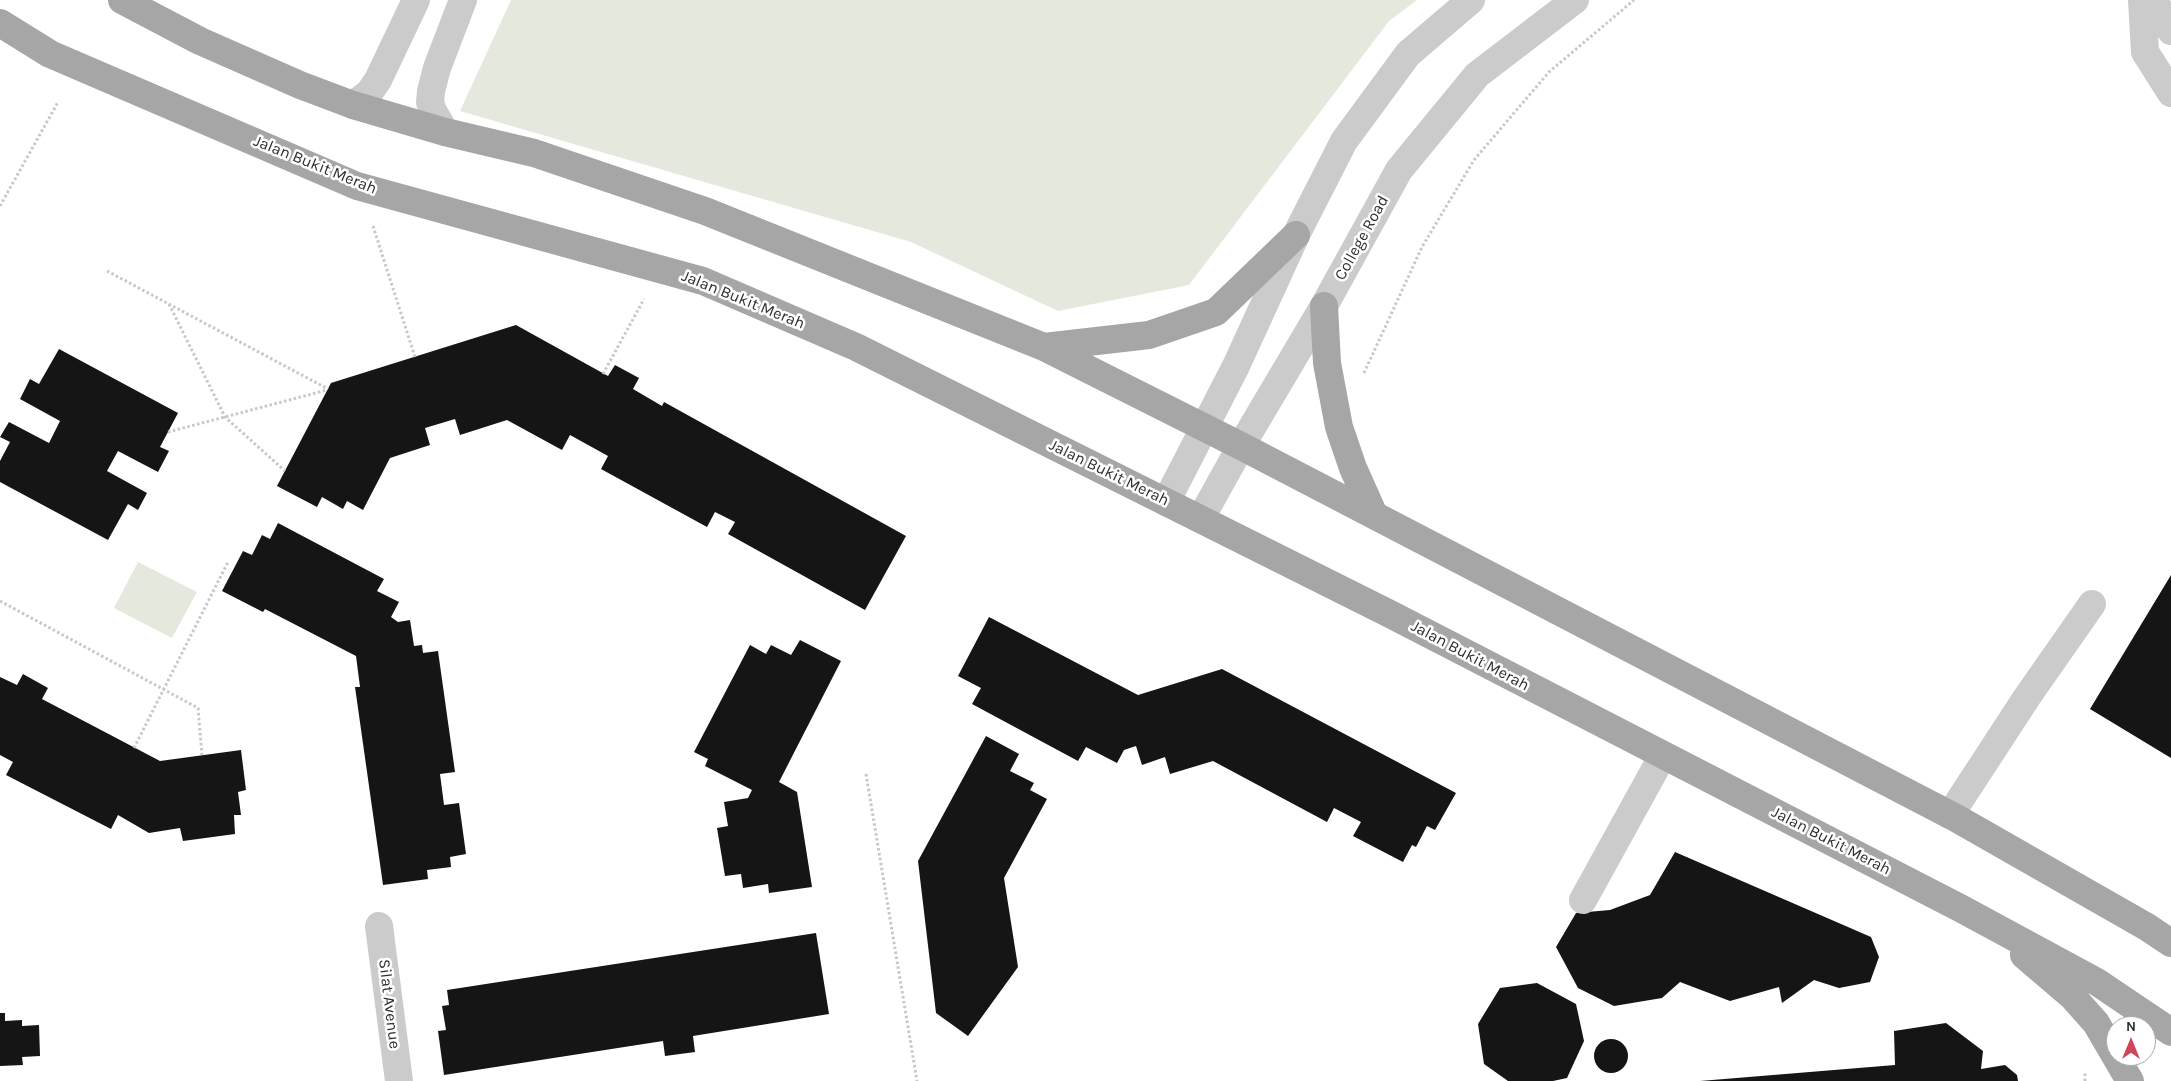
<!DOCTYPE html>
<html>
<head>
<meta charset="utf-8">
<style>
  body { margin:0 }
  #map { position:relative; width:2171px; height:1081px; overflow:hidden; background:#fff; font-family:Karla,sans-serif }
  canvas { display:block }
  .north { position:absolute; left:2106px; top:1016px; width:50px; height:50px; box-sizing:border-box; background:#fff; border:1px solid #ababab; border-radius:50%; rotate:0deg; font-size:14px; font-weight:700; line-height:20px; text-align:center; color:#2e2e2e }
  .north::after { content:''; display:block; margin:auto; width:18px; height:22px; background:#d0445c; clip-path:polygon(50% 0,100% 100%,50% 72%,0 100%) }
</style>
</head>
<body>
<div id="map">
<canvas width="2171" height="1081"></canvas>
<div class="north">N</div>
</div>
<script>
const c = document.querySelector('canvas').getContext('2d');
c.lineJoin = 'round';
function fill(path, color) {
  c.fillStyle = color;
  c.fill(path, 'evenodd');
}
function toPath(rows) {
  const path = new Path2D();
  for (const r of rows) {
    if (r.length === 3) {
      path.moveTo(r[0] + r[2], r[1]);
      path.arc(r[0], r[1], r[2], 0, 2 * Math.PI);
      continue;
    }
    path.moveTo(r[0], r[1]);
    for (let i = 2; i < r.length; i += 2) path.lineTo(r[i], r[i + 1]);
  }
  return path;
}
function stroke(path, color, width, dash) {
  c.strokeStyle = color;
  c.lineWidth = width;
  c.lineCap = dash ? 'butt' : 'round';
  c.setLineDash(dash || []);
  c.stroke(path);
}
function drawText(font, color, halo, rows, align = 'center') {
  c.font = font + ' Karla,sans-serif';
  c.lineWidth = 5;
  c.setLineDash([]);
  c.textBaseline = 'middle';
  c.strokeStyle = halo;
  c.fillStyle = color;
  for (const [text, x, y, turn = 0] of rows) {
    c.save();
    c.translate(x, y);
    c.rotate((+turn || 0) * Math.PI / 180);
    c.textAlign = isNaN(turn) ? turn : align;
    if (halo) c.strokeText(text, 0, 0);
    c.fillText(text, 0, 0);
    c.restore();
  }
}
const green = toPath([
  [511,0,1417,0,1389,21,1189,285,1058,311,911,242,460,111],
  [138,562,197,592,172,638,114,608]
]);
const building = toPath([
  [516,325,608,376,615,365,639,378,633,389,662,406,664,402,906,536,865,610,728,534,735,522,715,512,707,527,601,469,608,456,570,435,562,450,507,420,460,435,455,419,425,428,430,445,390,458,363,510,347,501,343,509,322,497,317,507,277,486,331,383],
  [59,349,178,413,160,447,169,451,158,472,118,451,107,471,147,493,138,510,128,504,108,540,0,482,0,461,10,442,0,437,9,422,49,443,60,421,20,399,30,379,39,384],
  [278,523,384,579,377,591,399,602,391,617,398,622,410,620,414,646,422,645,423,653,438,651,455,772,440,774,444,805,459,803,466,854,450,857,451,867,427,870,428,879,383,885,355,687,360,687,356,656,265,609,263,612,222,591,243,551,252,555,262,535,270,539],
  [2171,575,2171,758,2090,709],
  [989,617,1138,695,1222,669,1456,793,1435,830,1427,826,1416,847,1412,845,1403,862,1353,836,1361,822,1334,808,1327,822,1213,761,1170,774,1165,757,1142,765,1136,746,1124,750,1117,763,1086,747,1078,761,972,704,981,688,958,676],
  [800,640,841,661,779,782,797,792,812,887,769,893,768,884,743,888,741,874,725,876,717,828,728,826,724,802,748,798,752,790,705,766,708,759,694,752,750,645,766,654,771,645,791,655],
  [23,674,48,688,42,699,160,761,241,750,246,790,238,792,241,815,234,815,235,834,183,841,180,828,149,833,118,815,111,829,6,775,13,762,0,755,0,677,17,685],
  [986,736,1019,754,1010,771,1034,783,1030,790,1047,799,1004,878,1018,967,968,1036,936,1013,918,861],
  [1675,852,1871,937,1879,957,1870,982,1839,988,1814,980,1782,1003,1779,987,1730,1001,1680,982,1662,998,1614,1006,1578,988,1556,947,1576,913,1610,910,1650,895],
  [816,933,829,1014,693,1036,695,1052,665,1056,663,1041,444,1075,438,1031,446,1030,442,1006,449,1005,447,990],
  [1537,983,1576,1004,1584,1041,1567,1078,1553,1081,1508,1081,1484,1064,1478,1024,1500,988],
  [0,1013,5,1013,5,1021,22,1020,22,1026,39,1025,40,1056,22,1057,23,1065,0,1066],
  [1946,1023,1983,1051,1981,1069,2005,1065,2017,1075,2018,1081,1700,1081,1895,1065,1894,1031],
  [1611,1056,17]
]);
const path = toPath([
  [0,206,58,102],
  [373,226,415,357],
  [107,271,328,389],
  [169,304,225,417,285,471],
  [1364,373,1422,247,1474,160,1549,72,1634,0],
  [603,374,644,299],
  [168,432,327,390],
  [0,601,198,708,202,755],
  [134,748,228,562],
  [866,774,917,1081],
  [2085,1081,2085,1072]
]);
const minor = toPath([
  [2142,0,2145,52,2171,93],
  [2154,0,2171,31],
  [353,105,369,93,378,80,416,0],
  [445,132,433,111,430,102,431,91,437,68,463,0],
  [1166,502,1236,366,1296,235,1344,141,1408,54,1471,0],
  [1201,518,1241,446,1324,306,1399,170,1477,75,1575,0],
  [1950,815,2027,697,2092,604],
  [1583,900,1663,755],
  [379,926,399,1081]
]);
const major = toPath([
  [122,0,200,41,300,85,353,105,445,132,534,153,705,211,1044,347,1241,446,1956,818,2147,927,2171,943],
  [0,23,50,54,357,186,703,281,856,347,1392,615,1960,908,2097,982,2171,1032],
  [1324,306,1327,363,1339,427,1353,468,1374,515],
  [1044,347,1149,335,1216,312,1296,235],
  [2024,955,2072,996,2096,1023,2130,1081]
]);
const streetNames = [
  ["Jalan Bukit Merah",315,165,22],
  ["College Road",1362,238,-61],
  ["Jalan Bukit Merah",743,300,22],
  ["Jalan Bukit Merah",1109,473,26],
  ["Jalan Bukit Merah",1470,656,28],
  ["Jalan Bukit Merah",1831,841,27],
  ["Silat Avenue",389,1004,83]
];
fill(green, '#e5e9dd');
fill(building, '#151515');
stroke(path, '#c8c8c8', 3, [2.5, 2.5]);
stroke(minor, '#cbcbcb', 28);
stroke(major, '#a6a6a6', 28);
drawText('16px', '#2e2e2e', '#fff', streetNames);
</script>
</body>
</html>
